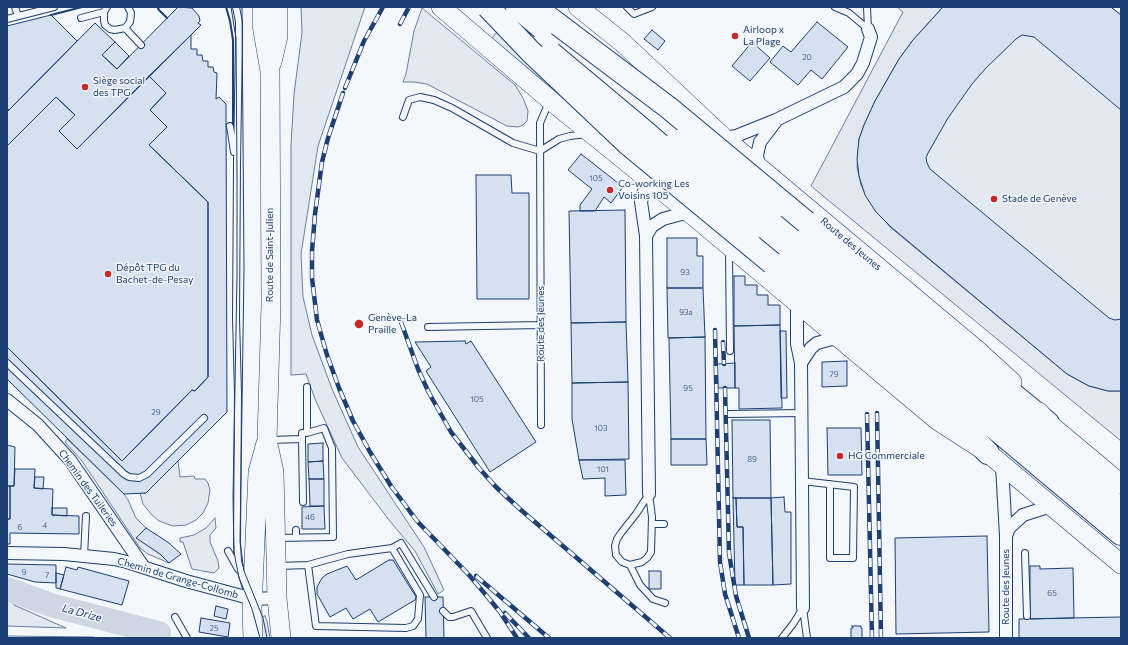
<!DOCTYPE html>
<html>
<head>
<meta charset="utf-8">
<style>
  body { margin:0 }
  #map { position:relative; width:1128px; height:645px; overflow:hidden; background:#f4f7fb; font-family:Commissioner,sans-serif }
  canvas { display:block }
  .frame { position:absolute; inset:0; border:8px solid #1d3f73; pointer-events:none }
</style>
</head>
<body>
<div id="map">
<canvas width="1128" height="645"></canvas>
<div class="frame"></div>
</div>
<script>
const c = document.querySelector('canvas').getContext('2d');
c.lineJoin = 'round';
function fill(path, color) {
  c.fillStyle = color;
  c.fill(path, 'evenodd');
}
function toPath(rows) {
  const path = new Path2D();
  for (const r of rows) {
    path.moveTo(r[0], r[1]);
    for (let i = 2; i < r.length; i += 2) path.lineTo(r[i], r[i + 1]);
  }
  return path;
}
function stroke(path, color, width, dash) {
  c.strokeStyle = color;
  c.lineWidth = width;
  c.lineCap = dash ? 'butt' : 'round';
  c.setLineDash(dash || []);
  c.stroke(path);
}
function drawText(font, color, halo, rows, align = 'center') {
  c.font = font + ' Commissioner,sans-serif';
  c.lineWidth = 3;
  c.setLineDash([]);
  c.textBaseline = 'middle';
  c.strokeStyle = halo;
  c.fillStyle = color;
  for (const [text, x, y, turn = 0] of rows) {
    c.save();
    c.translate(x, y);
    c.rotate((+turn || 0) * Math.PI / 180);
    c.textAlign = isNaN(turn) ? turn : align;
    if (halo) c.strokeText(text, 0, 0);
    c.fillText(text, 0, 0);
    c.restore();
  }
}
const green = toPath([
  [301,7,365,7,318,146,301,254,303,297,312,335,332,389,358,447,424,547,444,590,438,594,415,551,389,520,342,458,315,399,306,374,291,375,291,145,294,94,302,33,301,7],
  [943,7,1111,7,1121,15,1121,391,1108,391,1089,386,1067,374,891,227,876,212,865,195,859,176,857,159,859,139,864,125,875,101,899,59,913,40,943,7],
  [422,8,515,85,523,98,528,111,527,121,523,125,518,127,507,126,427,84,414,82,403,82,406,74,414,31,422,8],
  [498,31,599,128,492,38,498,31],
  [67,439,124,494,128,500,136,518,146,528,137,538,160,554,169,563,148,554,140,548,82,461,65,442,67,439],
  [178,461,180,477,194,476,195,479,205,479,208,483,210,490,208,503,203,513,196,520,186,525,173,526,159,521,151,514,143,504,140,493,146,493,178,461],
  [215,518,216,528,210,535,210,542,218,561,219,568,214,573,192,569,183,542,180,542,180,538,194,535,206,528,215,518],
  [7,579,9,579,14,605,66,628,7,626,7,579],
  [265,616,267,621,270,638,261,638,261,617,265,616]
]);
const parking = toPath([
  [897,7,943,7,913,40,899,59,875,101,864,125,859,139,857,167,861,185,870,203,890,227,1067,374,1089,386,1108,391,1121,391,1121,441,811,186,903,12,897,7],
  [7,636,94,637,94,638,7,638,7,636]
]);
const river = toPath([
  [7,589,54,606,159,633]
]);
const building = toPath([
  [178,7,192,8,199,16,200,21,198,23,201,25,77,149,59,131,75,115,56,97,8,145,7,144,7,112,95,23,115,42,102,55,117,69,178,7],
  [943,7,1111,7,1121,15,1121,110,1034,37,1022,35,1016,39,986,68,972,84,948,118,928,153,926,158,927,163,930,169,1109,318,1115,320,1121,319,1121,391,1108,391,1089,386,1067,374,891,227,876,212,865,195,859,176,857,159,859,139,864,125,875,101,899,59,913,40,943,7],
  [51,15,77,41,9,110,7,108,7,26,51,15],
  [817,22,848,47,822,79,811,70,798,85,770,62,783,46,791,52,817,22],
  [652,30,665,41,658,50,644,39,652,30],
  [191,35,191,49,197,49,197,55,202,55,203,61,208,61,208,67,213,67,214,72,217,73,216,99,219,97,226,104,227,412,146,493,124,494,7,379,7,347,122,461,192,390,195,391,208,377,208,202,149,145,167,127,150,110,166,93,149,76,191,35],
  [115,42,129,56,117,69,102,55,115,42],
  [752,42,770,58,750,81,732,66,752,42],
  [149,76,166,93,150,110,167,127,149,145,208,202,208,377,195,391,192,390,122,461,7,347,7,146,56,97,75,115,59,131,77,149,149,76],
  [581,154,623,187,611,203,604,197,595,211,580,211,580,205,592,189,568,170,581,154],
  [476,175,511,175,512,193,529,193,529,299,477,299,476,175],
  [625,210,626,322,571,323,569,211,625,210],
  [667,238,697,238,697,256,703,256,703,288,667,288,667,238],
  [734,276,745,276,745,285,757,285,757,295,768,295,768,305,780,305,780,325,734,326,734,276],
  [667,288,703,288,705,337,668,338,667,288],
  [626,322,628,382,572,383,571,323,626,322],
  [780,325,782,408,739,409,739,388,735,388,734,326,780,325],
  [780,331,786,331,787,398,781,398,780,331],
  [705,337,706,439,671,439,669,338,705,337],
  [465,341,466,344,471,341,536,442,490,472,426,371,431,367,415,342,465,341],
  [847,361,847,386,822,387,822,362,847,361],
  [735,363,735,388,718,388,717,364,735,363],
  [628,382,629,459,579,460,572,419,572,383,628,382],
  [732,420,770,420,771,498,733,498,732,420],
  [827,428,861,428,862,475,828,475,827,428],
  [671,439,706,439,707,465,671,465,671,439],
  [323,443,323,461,308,462,308,444,323,443],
  [7,445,15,447,14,486,7,486,7,445],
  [579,460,625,460,626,495,605,496,605,478,583,479,579,460],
  [323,461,324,479,309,479,308,462,323,461],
  [15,469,35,469,34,488,53,489,52,515,79,516,79,534,10,533,10,544,7,544,7,519,10,519,10,486,14,486,15,469],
  [35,477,44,477,43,489,34,488,35,477],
  [309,479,324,479,324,506,310,506,309,479],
  [7,486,10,486,10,519,7,519,7,486],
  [784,497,785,512,791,512,791,584,773,585,771,498,784,497],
  [733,498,736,498,737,527,743,527,744,585,735,585,733,498],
  [736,498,771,498,773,585,744,585,743,527,737,527,736,498],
  [324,506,325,529,302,529,302,507,324,506],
  [52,508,67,508,67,516,52,515,52,508],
  [146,528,169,543,181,554,169,563,160,554,136,538,146,528],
  [987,536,989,632,896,634,895,538,987,536],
  [389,560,393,560,416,597,415,600,378,622,370,609,353,619,346,608,330,617,317,594,317,587,322,578,327,574,347,566,356,580,389,560],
  [7,564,56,565,56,583,35,582,7,574,7,564],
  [1030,566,1040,566,1040,569,1073,568,1074,618,1030,619,1030,566],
  [66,567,77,570,78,567,129,581,122,605,60,589,66,567],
  [649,571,661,571,661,589,649,589,649,571],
  [56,573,64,575,60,589,56,588,56,573],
  [425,597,443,597,444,638,426,638,425,597],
  [216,606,228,609,226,619,214,616,216,606],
  [1121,617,1121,638,1019,638,1019,619,1121,617],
  [201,618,230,623,228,637,199,632,201,618],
  [852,626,861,626,861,628,862,628,862,638,851,638,851,628,853,628,852,626]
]);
const service = toPath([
  [15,7,18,16],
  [107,7,104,12,104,21,105,25,110,29,115,30,125,28,130,22,131,13,128,7],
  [236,7,239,22,239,36,237,165,236,318,238,393,237,542,238,562,246,588],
  [627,7,634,14,652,7],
  [835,7,849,13,868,29],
  [867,7,868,29],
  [81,18,104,12],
  [7,19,54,7],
  [125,28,141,45],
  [403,117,409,100,420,97,434,100,452,108,513,143,540,151],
  [230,126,234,152],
  [540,151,559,139,570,136,586,134],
  [729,251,730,351],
  [428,327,541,325],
  [7,363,124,474,129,477,139,478,147,474,204,418],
  [729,414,802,413],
  [541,425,540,123,549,102],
  [302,439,302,433,307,433,307,387],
  [268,440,302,439,303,502],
  [802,481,854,487,853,558,830,558,830,484],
  [649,494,652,517,651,552,647,558,642,562,630,565,622,562,616,555,615,546,617,539,621,533,636,514,649,494],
  [652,524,664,524],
  [296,530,296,538],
  [277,538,333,537,332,448,324,428,307,433],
  [392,548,401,543,434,597],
  [228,551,238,569],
  [1025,553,1027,616],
  [84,556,86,516],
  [630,565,640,585,653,599,665,603],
  [278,566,308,565,316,626,406,628,413,626,418,619,420,595,392,548,348,554,308,565],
  [803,608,807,638],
  [443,611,449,617,453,617,471,611,487,638],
  [175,617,187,638],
  [782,638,793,624,803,608]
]);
const minor = toPath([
  [724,138,736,136,776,120,844,87,857,74,863,63,871,37,868,29],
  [759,168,757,155,760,142,776,121],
  [646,236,652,226,663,219,689,212],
  [797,302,797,344,801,363,803,608],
  [801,363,811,348,817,343,832,339,842,340],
  [7,400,38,425,70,460,143,566],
  [1002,466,1006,536,1006,638],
  [649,494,646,236,641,202,644,191,651,182],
  [1006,536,1009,528,1023,515,1051,506],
  [7,553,64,554,114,559,127,562,186,581,253,599,277,598]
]);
const primary = toPath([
  [262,7,262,25,270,71,271,305,267,440,274,472,277,598,281,638],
  [441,7,550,100,696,218,937,420,988,453,1121,564],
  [578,7,623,43,724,138,977,350,1012,382],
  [272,62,278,36,278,7],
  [1039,412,1048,423,1121,484],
  [253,638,252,609,258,472,266,443]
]);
const motorway = toPath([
  [770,216,1121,509],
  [806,222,970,359,1048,423],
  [755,227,1121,534],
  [772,263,946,410,988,453]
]);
const tram = toPath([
  [231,7,236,38,237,174,237,275,233,497,234,552,239,578,252,609,260,638],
  [242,7,244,269,240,542,244,571,263,618,267,638]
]);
const rail = toPath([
  [400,24,409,7],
  [345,88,364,41,383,7],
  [343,93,328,138,322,162,315,214,312,251,312,278,315,303,317,320,327,355,339,388,353,421,370,452,391,486,417,521,469,575,486,595,500,612,517,638],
  [401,322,418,369,429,393,451,432,479,468,496,487,521,510,670,638],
  [715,330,720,562,725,594,739,638],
  [723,342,724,364],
  [725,388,729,553,736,596,749,638],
  [877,413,881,638],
  [867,414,872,638],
  [476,576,549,638],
  [505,613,529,638]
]);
const motorwayBridge = toPath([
  [488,7,531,52,628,144,772,263],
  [517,7,542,28],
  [535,7,669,108,806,222],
  [551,53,643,130,755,227],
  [677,141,770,216]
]);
const wall = toPath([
  [159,7,158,9,167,18],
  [226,7,230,21,233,40,233,124],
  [51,15,82,7]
]);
const markers = [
  [735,36,4,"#c62828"],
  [85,87,4,"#c62828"],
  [610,190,4,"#c62828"],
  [994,199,4,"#c62828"],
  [108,274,4,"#c62828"],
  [359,324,5,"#c62828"],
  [840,456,4,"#c62828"]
];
const numberNames = [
  ["20",807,57],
  ["105",596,178],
  ["93",685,272],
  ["93a",686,312],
  ["79",834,374],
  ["95",688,388],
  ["105",477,399],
  ["29",156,412],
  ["103",601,428],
  ["89",752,459],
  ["101",603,469],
  ["46",310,517],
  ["4",45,525],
  ["6",20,527],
  ["9",24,572],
  ["7",47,575],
  ["65",1052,593],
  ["25",214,628]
];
const poiNames = [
  ["Airloop x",743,30],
  ["La Plage",743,42],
  ["Siège social",93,81],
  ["des TPG",93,93],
  ["Co-working Les",618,184],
  ["Voisins 105",618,196],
  ["Stade de Genève",1002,199],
  ["Dépôt TPG du",116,268],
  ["Bachet-de-Pesay",116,280],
  ["Genève-La",368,318],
  ["Praille",368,330],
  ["HG Commerciale",848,456]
];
const streetNames = [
  ["Route des Jeunes",851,244,40],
  ["Route de Saint-Julien",270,255,-90],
  ["Route des Jeunes",541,324,-90],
  ["Chemin des Tuileries",88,488,54],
  ["Chemin de Grange-Collomb",178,578,16],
  ["Route des Jeunes",1006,587,-90]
];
const waterNames = [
  ["La Drize",82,613,15]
];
fill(green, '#e3e9f0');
stroke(green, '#687fa3', 1);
fill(parking, '#e3e8f0');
stroke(parking, '#687fa3', 1);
stroke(river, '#cfd7e4', 24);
fill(building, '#d5e0f0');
stroke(building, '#1d3f73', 1);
stroke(service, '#1d3f73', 8);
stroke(minor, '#1d3f73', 14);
stroke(primary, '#1d3f73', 20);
stroke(motorway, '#1d3f73', 24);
stroke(service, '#f4f7fb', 6);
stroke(minor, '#f4f7fb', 12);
stroke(primary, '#f4f7fb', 19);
stroke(motorway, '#f4f7fb', 22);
stroke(tram, '#1d3f73', 1);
stroke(rail, '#1d3f73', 4.5);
stroke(rail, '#f4f7fb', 3, [9]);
stroke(motorwayBridge, '#1d3f73', 24, []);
stroke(motorwayBridge, '#f4f7fb', 22);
stroke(wall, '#1d3f73', 2);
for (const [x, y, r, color] of markers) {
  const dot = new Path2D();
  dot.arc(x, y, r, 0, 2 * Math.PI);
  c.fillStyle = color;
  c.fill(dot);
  stroke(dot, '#f4f7fb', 1.5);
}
drawText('8px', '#4b6792', null, numberNames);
drawText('10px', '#1d3f73', '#f4f7fb', poiNames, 'left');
drawText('10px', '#1d3f73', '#f4f7fb', streetNames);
drawText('italic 11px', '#1d3f73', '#f4f7fb', waterNames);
</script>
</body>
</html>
